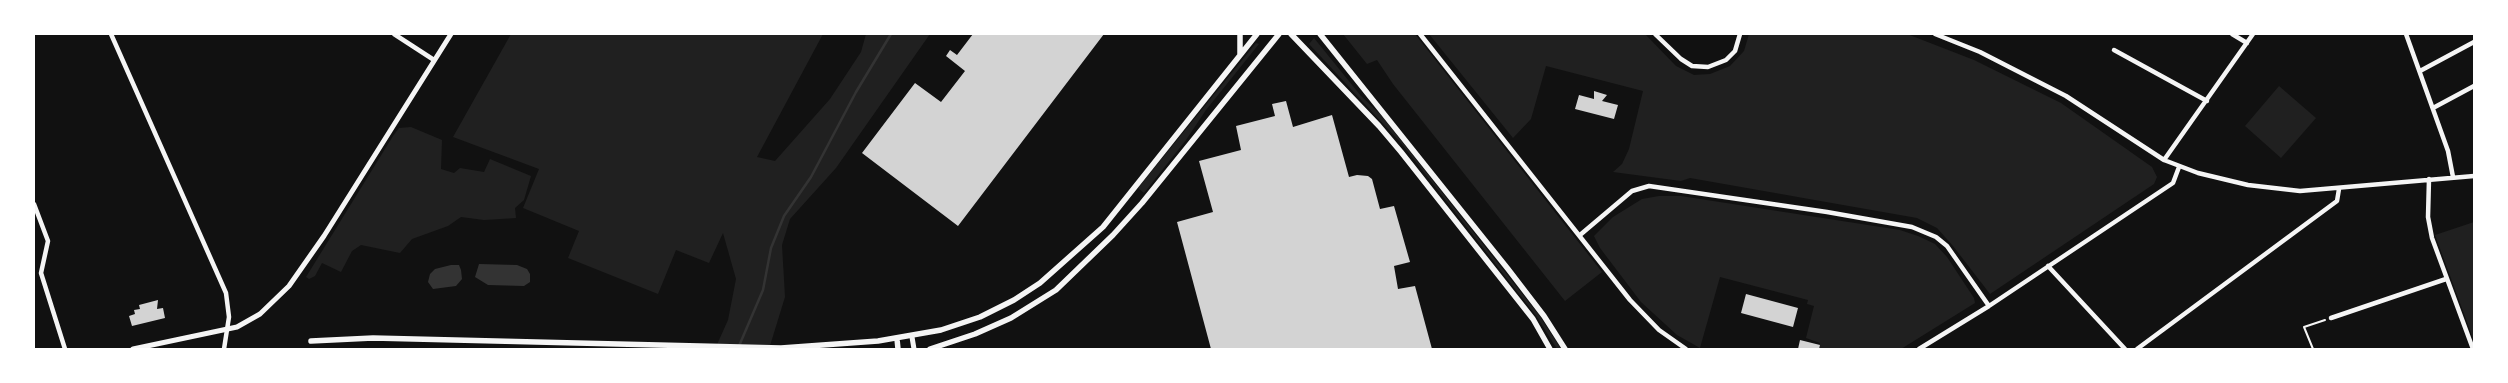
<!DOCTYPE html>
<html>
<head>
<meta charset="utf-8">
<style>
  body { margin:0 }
  #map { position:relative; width:2508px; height:383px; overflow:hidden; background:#111; font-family:"Archivo Narrow",sans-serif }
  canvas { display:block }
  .frame { position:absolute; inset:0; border:35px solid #fff; pointer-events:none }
</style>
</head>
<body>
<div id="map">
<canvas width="2508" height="383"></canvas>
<div class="frame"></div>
</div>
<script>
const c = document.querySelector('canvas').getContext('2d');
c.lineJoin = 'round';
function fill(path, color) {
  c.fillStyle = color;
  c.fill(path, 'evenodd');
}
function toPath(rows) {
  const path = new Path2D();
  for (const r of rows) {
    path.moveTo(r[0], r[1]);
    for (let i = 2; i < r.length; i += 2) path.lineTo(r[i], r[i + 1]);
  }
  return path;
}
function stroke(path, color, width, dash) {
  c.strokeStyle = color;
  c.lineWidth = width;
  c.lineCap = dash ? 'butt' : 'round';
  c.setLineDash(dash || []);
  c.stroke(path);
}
const green = toPath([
  [511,34,823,34,757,157,775,161,830,99,861,52,866,34,930,34,836,168,790,219,782,245,785,297,769,349,715,349,728,320,736,279,723,233,709,263,676,250,658,294,568,258,579,231,523,208,539,169,453,137],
  [1343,34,1415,34,1602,272,1565,301,1393,84,1377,60,1367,64],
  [1429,34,1645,34,1676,66,1694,75,1710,74,1730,66,1744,51,1749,34,1907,34,1974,60,2061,103,2152,167,2157,177,2154,184,1990,294,1953,246,1937,228,1917,218,1690,178,1681,181,1613,172,1622,164,1629,149,1643,91,1546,66,1531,119,1513,138],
  [1314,38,1361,96,1380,114,1539,315,1561,349,1557,349,1537,317,1401,143,1309,44],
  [1256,43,1259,44,1206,110,1186,140,1144,193,1138,188],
  [2279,86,2316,118,2281,158,2245,126],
  [411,127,442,140,441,169,454,173,460,168,484,172,490,159,531,176,524,200,515,208,516,218,484,220,461,217,448,226,412,239,400,253,361,245,352,251,341,272,322,263,315,276,309,279,306,277,393,136,399,128],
  [1659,196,1681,196,1900,230,1918,236,1935,244,1947,257,1974,298,1975,303,1901,349,1818,349,1820,343,1806,338,1814,306,1807,304,1808,300,1720,277,1700,348,1677,335,1641,302,1600,248,1594,236,1613,217,1642,199],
  [2474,222,2474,341,2435,235]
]);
const water = toPath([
  [479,264,517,265,527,269,530,274,530,282,524,286,488,285,475,277],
  [451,265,459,265,461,270,462,279,456,286,433,289,428,282,430,274,435,269]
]);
const stream = toPath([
  [739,346,763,290,771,248,784,216,811,177,856,92,891,34]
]);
const building = toPath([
  [973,34,1104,34,958,226,862,153,915,83,941,102,965,71,946,56,950,50,957,55],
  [1594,91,1607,95,1602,101,1618,105,1614,119,1575,109,1579,95,1594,99],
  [1286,101,1293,127,1332,115,1349,177,1357,175,1368,176,1372,179,1380,209,1394,206,1410,262,1394,266,1398,289,1415,286,1432,349,1211,349,1177,222,1213,212,1199,161,1241,150,1236,126,1275,116,1272,104],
  [1746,294,1798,308,1793,327,1741,313],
  [158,300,157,309,163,308,165,318,132,326,129,316,135,314,134,310,140,309,139,305],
  [1800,340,1820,345,1819,349,1798,349]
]);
const path = toPath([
  [2313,349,2304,327,2325,320]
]);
const minor = toPath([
  [111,34,226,293,229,317,224,349],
  [394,34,434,60],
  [1420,34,1630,300,1659,330,1686,349],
  [1655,34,1681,59,1692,66,1708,67,1726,60,1735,51,1740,34],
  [1935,34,1980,52,2066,96,2164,160,2198,173,2248,185,2300,191,2474,176],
  [2232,34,2247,43],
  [2406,34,2448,151,2453,177],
  [2114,50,2207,101],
  [2420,71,2474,42],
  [2433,108,2474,86],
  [2164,160,2253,34],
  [2429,179,2428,217,2432,238,2473,349],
  [34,204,48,241,41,273,65,349],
  [1580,235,1632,191,1649,186,1827,212,1912,227,1936,237,1947,246,1989,306],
  [2048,266,2125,349],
  [2331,318,2446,279],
  [1919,349,1989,306,2173,183,2179,167],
  [2137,349,2337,201,2339,189]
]);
const tertiary = toPath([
  [912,337,914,349],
  [133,349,237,327,260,314,289,286,324,236,451,34]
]);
const secondary = toPath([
  [1240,34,1240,55],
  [1291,34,1379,126,1401,152,1533,319,1550,349],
  [1320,34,1508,269,1544,316,1565,349],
  [897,339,898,349],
  [311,341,373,338,781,348,878,341,941,330,980,317,1014,300,1040,283,1103,227,1257,34],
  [930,349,975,334,1011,318,1056,290,1113,235,1142,203,1279,34]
]);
fill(green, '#202020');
fill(water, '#333');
stroke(stream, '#333', 2.5);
fill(building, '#d3d3d3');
stroke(path, '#f5f5f5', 2);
stroke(minor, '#f5f5f5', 4.5);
stroke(tertiary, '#f5f5f5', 5);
stroke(secondary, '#f5f5f5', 5.5);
</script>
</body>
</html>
